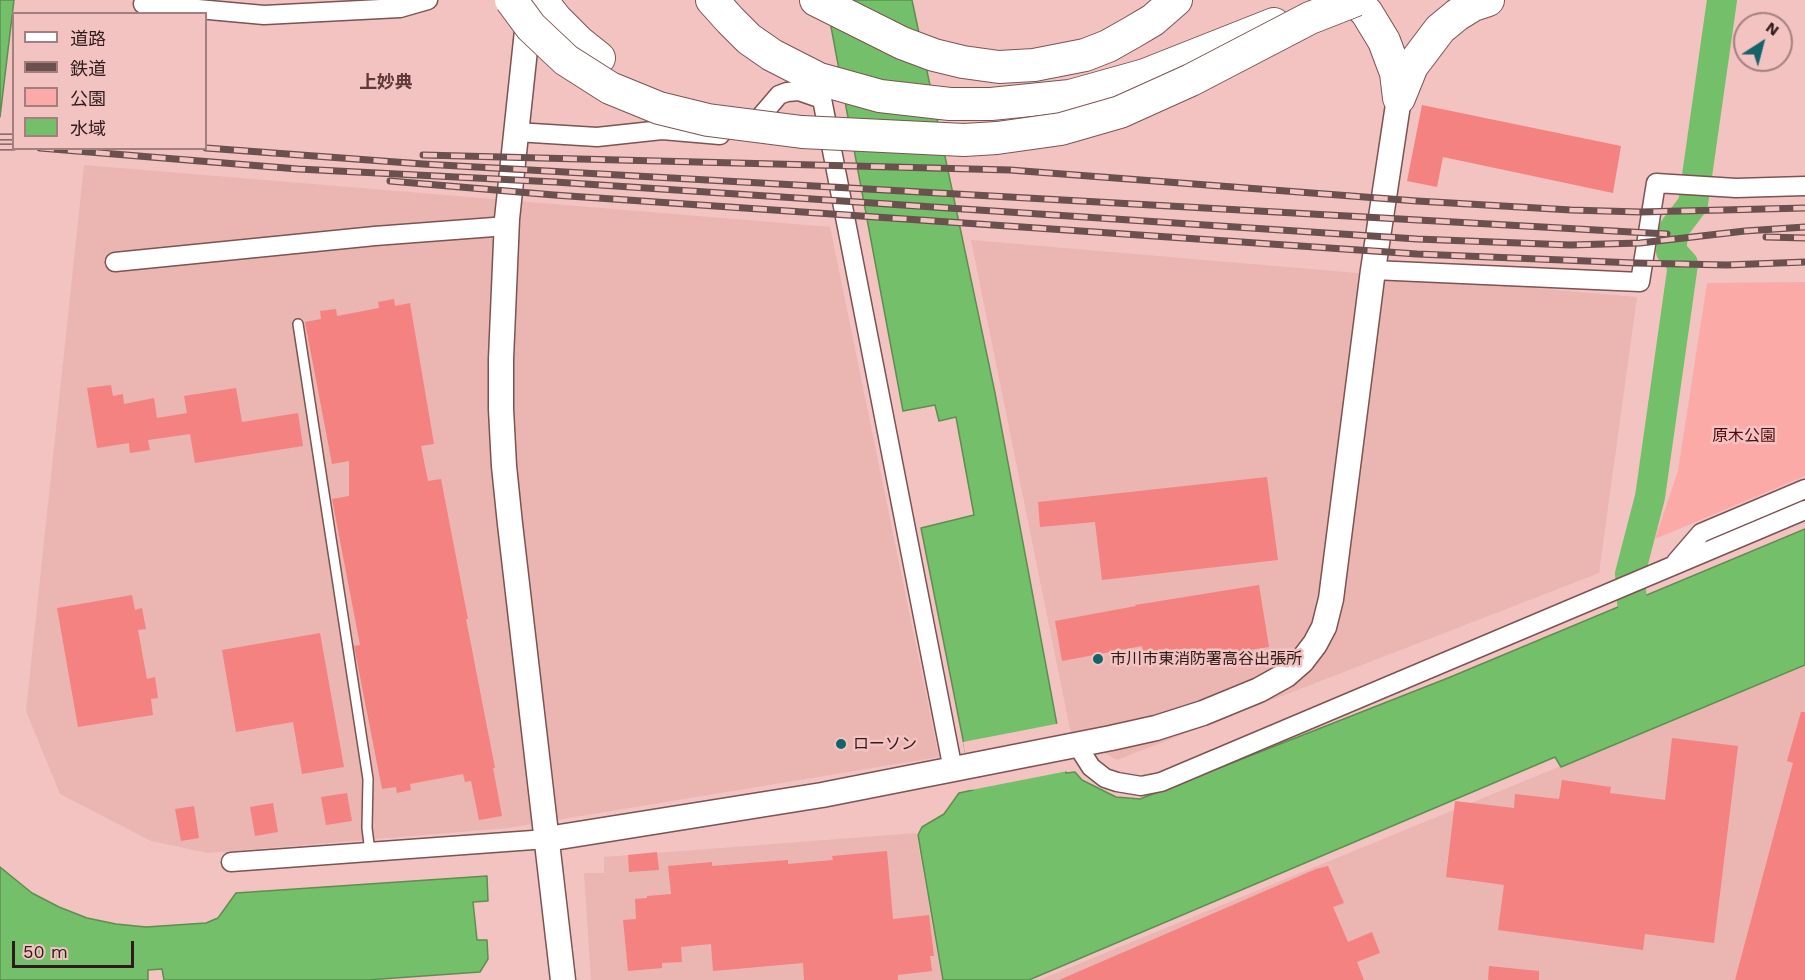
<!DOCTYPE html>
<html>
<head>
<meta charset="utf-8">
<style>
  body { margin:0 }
  #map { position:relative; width:1805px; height:980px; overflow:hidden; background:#f2c3c1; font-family:"Work Sans","Noto Sans JP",sans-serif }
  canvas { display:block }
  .legend { position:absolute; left:12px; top:12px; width:195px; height:138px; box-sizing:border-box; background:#f2c3c1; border:2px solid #a3807f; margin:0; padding:8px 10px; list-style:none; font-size:18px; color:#2d1c1b }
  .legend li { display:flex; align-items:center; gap:12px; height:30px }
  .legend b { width:30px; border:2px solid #a3807f }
  .north { position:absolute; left:1733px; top:12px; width:60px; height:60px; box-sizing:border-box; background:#f2c3c1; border:2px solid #a3807f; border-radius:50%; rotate:36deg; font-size:16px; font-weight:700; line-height:24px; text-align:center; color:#2d1c1b }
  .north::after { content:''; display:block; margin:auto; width:21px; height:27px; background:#146369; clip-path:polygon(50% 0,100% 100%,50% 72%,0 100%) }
  .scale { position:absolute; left:12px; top:941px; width:122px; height:27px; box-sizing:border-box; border:3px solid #2d1c1b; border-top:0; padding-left:8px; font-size:18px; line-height:21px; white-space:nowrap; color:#2d1c1b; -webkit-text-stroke:4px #f2c3c1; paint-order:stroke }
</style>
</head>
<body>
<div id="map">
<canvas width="1805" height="980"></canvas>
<ul class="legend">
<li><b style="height:8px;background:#fff"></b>道路</li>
<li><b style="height:8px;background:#6a504e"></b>鉄道</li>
<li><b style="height:16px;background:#fcaaa7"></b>公園</li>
<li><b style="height:16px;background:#73bf6a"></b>水域</li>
</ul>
<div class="north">N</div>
<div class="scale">50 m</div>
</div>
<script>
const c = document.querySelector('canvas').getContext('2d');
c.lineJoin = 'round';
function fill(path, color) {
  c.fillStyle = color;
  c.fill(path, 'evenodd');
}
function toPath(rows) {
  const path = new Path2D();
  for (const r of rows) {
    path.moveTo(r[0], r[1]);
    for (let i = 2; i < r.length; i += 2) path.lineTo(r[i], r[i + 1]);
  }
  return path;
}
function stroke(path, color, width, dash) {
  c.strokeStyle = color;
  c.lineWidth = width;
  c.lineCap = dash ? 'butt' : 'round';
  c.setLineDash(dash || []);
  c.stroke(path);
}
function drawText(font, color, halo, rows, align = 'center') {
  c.font = font + ' "Work Sans","Noto Sans JP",sans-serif';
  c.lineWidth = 5;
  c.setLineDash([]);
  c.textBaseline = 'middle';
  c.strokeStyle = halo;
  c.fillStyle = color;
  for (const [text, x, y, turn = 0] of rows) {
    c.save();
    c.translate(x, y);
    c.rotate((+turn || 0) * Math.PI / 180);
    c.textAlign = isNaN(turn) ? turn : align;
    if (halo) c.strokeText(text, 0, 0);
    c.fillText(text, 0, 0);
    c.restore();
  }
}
const built = toPath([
  [84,165,830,227,939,757,508,828,208,853,151,841,60,794,26,711],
  [971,240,1637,297,1599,573,1117,760,1071,734],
  [1805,666,1805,980,1039,980],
  [916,833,942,980,591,980,584,873,604,873,604,857]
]);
const green = toPath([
  [1805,282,1805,476,1655,539,1678,471,1707,283]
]);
const water = toPath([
  [0,0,14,0,0,117,0,0],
  [826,0,912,0,995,393,1066,773,1075,772,1082,780,1116,797,1140,799,1448,678,1805,529,1805,665,1561,767,1555,757,1029,980,943,980,918,835,922,827,944,814,959,793,973,790,921,528,974,515,956,417,939,421,935,405,903,411,826,0],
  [0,867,32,893,59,907,87,918,116,924,146,927,206,923,218,918,236,893,487,876,488,901,473,902,477,940,487,940,488,959,480,972,367,980,164,980,162,969,148,970,148,980,0,980,0,867]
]);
const pier = toPath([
  [1061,723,1068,771,971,790,963,742]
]);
const river = toPath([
  [1632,602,1630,574,1650,497,1683,264,1671,251,1674,229,1693,204,1722,0]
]);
const building = toPath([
  [1422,105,1621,146,1613,193,1443,157,1437,187,1407,181],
  [394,299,395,306,410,303,434,444,421,446,428,481,441,479,468,619,466,619,495,768,493,768,502,816,479,820,471,781,465,782,463,774,410,784,411,790,397,793,396,787,382,789,354,646,360,645,332,499,349,496,349,461,332,464,305,322,321,319,320,311,336,309,337,316,379,308,378,302],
  [111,385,113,396,123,394,124,404,154,398,157,418,187,413,184,396,236,388,242,422,298,413,303,446,195,463,190,434,148,440,150,450,130,453,129,443,97,448,87,388],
  [1267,477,1278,560,1102,580,1095,522,1040,527,1038,502],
  [1259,585,1269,647,1145,666,1142,646,1062,661,1055,621,1136,606,1135,605],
  [132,595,135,610,142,608,146,629,138,630,147,679,155,677,158,698,151,699,153,715,78,727,57,608],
  [320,633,344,767,302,774,293,722,236,732,222,650],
  [1801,712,1805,712,1805,980,1735,980,1793,763,1787,761],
  [1672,738,1738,746,1714,943,1645,934,1643,950,1498,930,1504,885,1446,877,1455,801,1514,808,1515,794,1559,799,1562,780,1611,787,1610,793,1665,800],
  [347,793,352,821,326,825,321,797],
  [273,803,278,832,255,836,250,807],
  [194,806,199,838,181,841,175,809],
  [887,851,893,919,929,915,934,956,930,956,932,971,898,975,898,980,804,980,803,963,713,971,711,944,681,947,682,962,662,963,662,968,628,971,623,920,636,919,635,899,647,898,647,896,671,894,668,866,712,862,712,866,788,860,788,864,833,860,832,856],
  [657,852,659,870,629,872,628,855],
  [1328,866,1344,903,1333,907,1348,942,1372,932,1380,953,1357,962,1364,980,1059,980,1316,869],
  [1489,966,1539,971,1539,980,1488,980]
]);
const lane = toPath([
  [298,324,368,779,367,828,370,852]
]);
const street = toPath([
  [143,4,264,15,400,8,428,0],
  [749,130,779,95,787,92,799,91,822,99,953,770],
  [516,132,597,137,662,130,720,135],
  [115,262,375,236,507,226],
  [1373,270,1640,282,1656,183,1736,188,1805,186],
  [1676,562,1701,533,1805,489],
  [1077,745,1091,767,1105,778,1117,782,1141,786,1161,782,1805,510],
  [231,862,547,839]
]);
const secondary = toPath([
  [529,12,507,219,501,359,501,409,504,466,510,524,563,980],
  [547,839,822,795,1111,738,1156,728,1203,713,1259,690,1286,675,1302,661,1315,644,1324,627,1331,599,1373,270,1399,98]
]);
const highway = toPath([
  [541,0,556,19,579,42,599,58],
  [712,0,730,20,749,39,772,55,819,79,880,96,950,104,991,104,1070,96,1145,75,1274,24],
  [816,0,902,43,934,55,963,62,999,67,1034,65,1085,55,1108,46,1131,33,1153,20,1176,0],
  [1355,0,1367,13,1384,41,1396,73,1399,98],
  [1399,98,1412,66,1440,29,1457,15,1473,5,1488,0]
]);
const rail = toPath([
  [0,137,14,137],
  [0,147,14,147],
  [40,148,298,169,555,182,1417,239,1570,245,1640,243,1745,231,1805,227],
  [206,148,423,164,1667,234],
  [423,155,1010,170,1417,201,1571,210,1640,212,1805,208],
  [390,181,554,195,1417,254,1635,263,1727,265,1805,262],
  [1766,237,1805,238]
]);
const highwayBridge = toPath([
  [511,0,531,27,566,60,610,88,659,108,708,120,802,132,964,140,997,138,1061,129,1120,112,1191,80,1310,18,1356,0]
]);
const markers = [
  [1098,659,6,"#146369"],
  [841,744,6,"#146369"]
];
const parkNames = [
  ["原木公園",1744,436]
];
const poiNames = [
  ["市川市東消防署高谷出張所",1110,659],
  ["ローソン",853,744]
];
const neighbourhoodNames = [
  ["上妙典",386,83]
];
fill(built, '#ebb5b2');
fill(green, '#fcaaa7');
fill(water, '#73bf6a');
stroke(water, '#5e8e52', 1.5);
fill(pier, '#f2c3c1');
stroke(river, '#73bf6a', 30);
fill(building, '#f48281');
stroke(lane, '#7b5351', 12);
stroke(street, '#7b5351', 21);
stroke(secondary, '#7b5351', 27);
stroke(highway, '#7b5351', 34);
stroke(lane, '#fff', 9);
stroke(street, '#fff', 18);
stroke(secondary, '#fff', 24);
stroke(highway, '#fff', 32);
stroke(rail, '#6a504e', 7);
stroke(rail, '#f2c3c1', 4.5, [14]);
stroke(highwayBridge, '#7b5351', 34, []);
stroke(highwayBridge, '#fff', 32);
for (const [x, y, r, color] of markers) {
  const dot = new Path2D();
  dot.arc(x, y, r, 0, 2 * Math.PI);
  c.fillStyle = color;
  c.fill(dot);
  stroke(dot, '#f2c3c1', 2);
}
drawText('16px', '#510a11', '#f2c3c1', parkNames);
drawText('16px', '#2d1c1b', '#f2c3c1', poiNames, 'left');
drawText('bold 18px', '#5e3938', '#f2c3c1', neighbourhoodNames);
</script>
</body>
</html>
